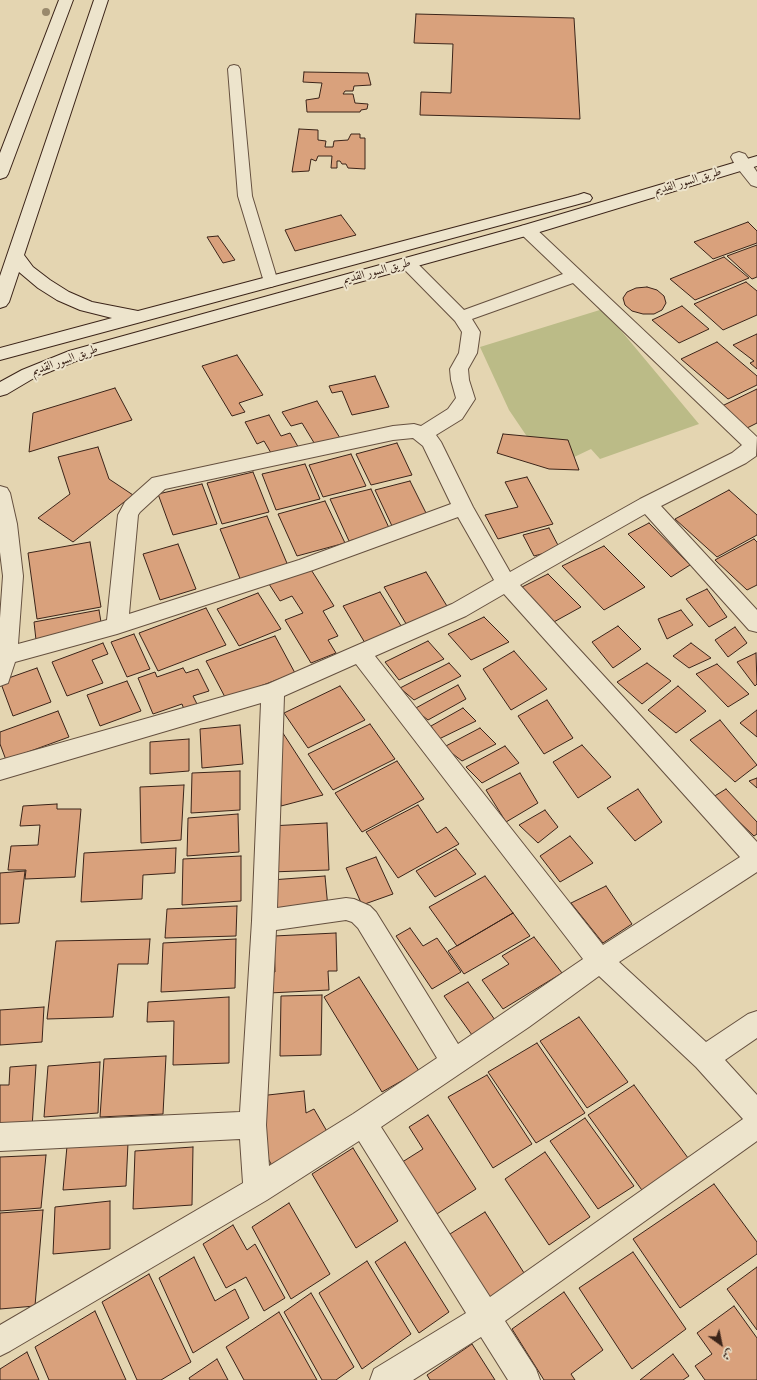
<!DOCTYPE html>
<html>
<head>
<meta charset="utf-8">
<style>
  body { margin:0 }
  #map { position:relative; width:757px; height:1380px; overflow:hidden; background:#e4d5b1; font-family:"IM FELL DW Pica",Amiri,serif }
  canvas { display:block }
  .north { position:absolute; left:701px; top:1324px; width:40px; height:40px; -webkit-text-stroke:3px #ede4cc; paint-order:stroke; rotate:147deg; font-size:11px; font-weight:700; line-height:16px; text-align:center; color:#3b2419 }
  .north::after { content:''; display:block; margin:auto; width:14px; height:18px; background:#3b2419; clip-path:polygon(50% 0,100% 100%,50% 72%,0 100%) }
</style>
</head>
<body>
<div id="map">
<canvas width="757" height="1380"></canvas>
<div class="north">ش</div>
</div>
<script>
const c = document.querySelector('canvas').getContext('2d');
c.lineJoin = 'round';
function fill(path, color) {
  c.fillStyle = color;
  c.fill(path, 'evenodd');
}
function toPath(rows) {
  const path = new Path2D();
  for (const r of rows) {
    path.moveTo(r[0], r[1]);
    for (let i = 2; i < r.length; i += 2) path.lineTo(r[i], r[i + 1]);
  }
  return path;
}
function stroke(path, color, width, dash) {
  c.strokeStyle = color;
  c.lineWidth = width;
  c.lineCap = dash ? 'butt' : 'round';
  c.setLineDash(dash || []);
  c.stroke(path);
}
function drawText(font, color, halo, rows, align = 'center') {
  c.font = font + ' "IM FELL DW Pica",Amiri,serif';
  c.lineWidth = 4;
  c.setLineDash([]);
  c.textBaseline = 'middle';
  c.strokeStyle = halo;
  c.fillStyle = color;
  for (const [text, x, y, turn = 0] of rows) {
    c.save();
    c.translate(x, y);
    c.rotate((+turn || 0) * Math.PI / 180);
    c.textAlign = isNaN(turn) ? turn : align;
    if (halo) c.strokeText(text, 0, 0);
    c.fillText(text, 0, 0);
    c.restore();
  }
}
const green = toPath([
  [603,309,699,424,600,459,591,449,549,469,509,410,480,347]
]);
const building = toPath([
  [416,14,574,18,580,119,420,115,421,92,451,93,453,44,414,43,416,14],
  [304,72,368,73,371,85,354,86,353,91,345,91,343,94,353,94,355,103,368,104,367,109,361,110,360,112,307,112,306,100,319,98,322,83,303,82,304,72],
  [299,129,318,130,318,140,326,141,325,147,333,147,334,141,348,140,351,134,360,134,360,138,365,138,365,169,348,168,346,164,342,164,340,161,337,161,337,168,331,168,332,156,318,156,316,161,311,159,309,171,292,172,299,129],
  [341,215,356,235,295,251,285,230,341,215],
  [748,222,757,231,757,243,713,259,694,242,748,222],
  [218,236,235,260,223,263,207,237,218,236],
  [757,245,757,277,752,279,727,256,757,245],
  [724,257,749,278,695,300,670,279,724,257],
  [746,282,757,291,757,315,723,330,694,304,746,282],
  [647,287,657,290,664,296,666,303,662,310,654,314,643,314,632,311,625,305,623,298,627,292,636,288,647,287],
  [682,306,709,329,679,343,652,320,682,306],
  [757,334,757,369,750,363,754,361,733,345,757,334],
  [717,342,757,376,757,385,728,399,681,359,717,342],
  [237,355,263,395,239,403,245,412,232,416,202,366,237,355],
  [375,376,389,407,352,415,342,391,332,393,329,386,375,376],
  [115,388,132,420,29,452,33,413,115,388],
  [757,389,757,423,747,428,722,406,757,389],
  [317,401,340,438,316,446,302,423,291,426,282,412,317,401],
  [269,415,281,436,290,433,300,450,274,458,264,441,257,444,245,422,269,415],
  [503,434,568,440,579,470,549,469,497,453,503,434],
  [397,443,412,475,371,485,356,454,397,443],
  [98,447,109,479,133,495,73,542,38,518,70,494,58,457,98,447],
  [351,454,366,486,323,497,309,465,351,454],
  [305,464,320,499,276,510,262,474,305,464],
  [253,472,269,512,222,524,207,483,253,472],
  [527,477,553,524,498,539,485,515,518,507,505,482,527,477],
  [410,481,428,517,392,526,375,490,410,481],
  [202,484,217,524,173,535,158,494,202,484],
  [371,489,390,530,349,541,330,499,371,489],
  [729,490,757,515,757,535,717,557,675,519,729,490],
  [325,501,345,543,297,556,278,514,325,501],
  [267,516,289,568,241,581,220,529,267,516],
  [649,523,690,565,671,577,628,534,649,523],
  [549,528,560,549,534,556,523,535,549,528],
  [754,539,757,542,757,585,747,590,715,560,754,539],
  [90,542,101,607,37,619,28,553,90,542],
  [178,544,196,589,160,600,143,554,178,544],
  [604,546,645,587,604,610,562,566,604,546],
  [310,568,334,606,323,611,338,636,328,640,336,653,311,663,285,620,303,613,292,596,280,601,269,584,310,568],
  [426,572,450,611,408,627,384,587,426,572],
  [548,574,581,607,552,623,520,588,548,574],
  [707,589,727,617,709,627,686,599,707,589],
  [380,592,403,629,365,643,343,606,380,592],
  [258,593,281,629,239,646,217,609,258,593],
  [206,608,226,645,158,671,139,633,206,608],
  [99,610,102,628,36,640,34,622,99,610],
  [681,610,693,625,667,639,658,619,681,610],
  [484,617,509,642,471,660,448,634,484,617],
  [618,626,641,649,613,668,592,642,618,626],
  [735,627,747,643,728,657,715,640,735,627],
  [134,634,150,669,127,677,111,642,134,634],
  [275,636,295,673,226,699,206,661,275,636],
  [428,641,444,659,399,680,385,662,428,641],
  [103,643,108,654,92,660,103,683,67,696,52,662,103,643],
  [691,643,711,658,689,668,673,656,691,643],
  [514,651,547,689,511,710,483,669,514,651],
  [756,653,757,684,755,686,737,662,756,653],
  [449,663,461,676,414,700,400,688,449,663],
  [647,663,671,681,642,704,617,682,647,663],
  [717,664,749,694,728,707,696,674,717,664],
  [37,668,51,702,13,716,0,681,37,668],
  [183,668,186,673,198,669,209,691,193,696,199,708,185,712,182,704,153,714,138,678,155,672,157,677,183,668],
  [127,681,141,711,100,726,87,695,127,681],
  [458,685,466,699,428,720,414,709,458,685],
  [340,686,365,720,308,748,284,713,340,686],
  [678,686,706,711,676,733,648,710,678,686],
  [547,700,573,738,544,754,518,716,547,700],
  [463,708,476,721,439,739,431,726,463,708],
  [757,710,757,737,740,723,757,710],
  [58,711,69,737,6,760,0,744,0,732,58,711],
  [720,720,757,765,735,782,690,740,720,720],
  [370,724,395,759,333,790,308,754,370,724],
  [240,725,243,764,202,768,200,729,240,725],
  [279,727,323,795,281,806,279,727],
  [480,728,496,744,462,761,444,747,480,728],
  [189,739,189,771,150,774,150,742,189,739],
  [582,745,611,777,578,798,553,762,582,745],
  [505,746,519,763,482,783,466,767,505,746],
  [397,761,424,799,362,832,335,793,397,761],
  [240,771,240,810,191,813,192,773,240,771],
  [520,773,538,803,506,822,486,790,520,773],
  [757,778,757,788,749,781,757,778],
  [184,785,181,840,141,843,140,787,184,785],
  [638,789,662,822,635,841,607,808,638,789],
  [726,789,757,822,757,834,754,836,713,797,726,789],
  [57,804,57,809,81,809,75,877,25,879,26,870,8,870,11,846,38,845,40,825,20,826,23,806,57,804],
  [418,805,437,833,446,827,459,844,398,878,366,832,418,805],
  [545,810,558,827,538,843,519,825,545,810],
  [238,814,239,852,187,856,188,818,238,814],
  [327,823,329,870,270,872,270,826,327,823],
  [570,836,593,863,560,882,540,856,570,836],
  [176,848,175,873,143,875,142,899,81,902,84,853,176,848],
  [456,849,476,874,435,897,416,871,456,849],
  [241,856,241,901,182,905,183,859,241,856],
  [376,857,393,894,362,905,346,868,376,857],
  [25,871,19,923,0,924,0,873,25,871],
  [325,876,328,908,272,913,271,880,325,876],
  [485,876,513,913,457,946,429,907,485,876],
  [606,886,632,924,603,943,571,903,606,886],
  [237,906,236,936,165,938,167,909,237,906],
  [513,913,530,936,464,974,448,951,513,913],
  [410,928,423,946,437,938,461,972,432,989,396,936,410,928],
  [336,933,337,971,328,971,329,990,269,993,269,972,275,972,274,936,336,933],
  [534,937,562,973,503,1009,482,980,509,964,502,956,534,937],
  [150,939,148,964,118,964,113,1017,47,1019,56,941,150,939],
  [236,939,235,988,161,992,163,943,236,939],
  [359,977,419,1071,382,1092,324,997,359,977],
  [468,982,495,1020,472,1035,444,996,468,982],
  [322,995,321,1055,280,1056,281,996,322,995],
  [229,997,229,1063,173,1065,174,1021,147,1022,148,1002,229,997],
  [44,1007,42,1042,0,1045,0,1010,44,1007],
  [579,1017,628,1082,587,1108,540,1041,579,1017],
  [537,1043,585,1113,536,1143,488,1072,537,1043],
  [166,1056,163,1114,100,1117,104,1059,166,1056],
  [100,1062,98,1113,44,1117,48,1066,100,1062],
  [36,1065,32,1128,0,1131,0,1085,9,1085,10,1067,36,1065],
  [487,1075,532,1144,493,1168,448,1097,487,1075],
  [634,1085,691,1162,644,1193,588,1115,634,1085],
  [304,1091,306,1113,314,1109,332,1140,276,1173,258,1140,259,1096,304,1091],
  [428,1115,476,1189,429,1219,396,1166,423,1149,409,1127,428,1115],
  [585,1118,634,1186,598,1209,550,1141,585,1118],
  [128,1143,126,1186,63,1190,67,1146,128,1143],
  [193,1147,192,1205,133,1209,135,1151,193,1147],
  [353,1148,398,1221,356,1248,312,1174,353,1148],
  [545,1152,590,1217,549,1245,505,1179,545,1152],
  [46,1155,41,1208,0,1211,0,1157,46,1155],
  [714,1184,757,1242,757,1254,680,1308,633,1239,714,1184],
  [110,1201,110,1249,53,1254,55,1207,110,1201],
  [289,1203,330,1274,291,1299,252,1227,289,1203],
  [43,1210,35,1306,0,1309,0,1213,43,1210],
  [485,1212,526,1276,482,1306,442,1239,485,1212],
  [233,1225,247,1250,255,1244,285,1298,264,1311,246,1277,226,1288,203,1244,233,1225],
  [405,1242,449,1312,419,1333,375,1262,405,1242],
  [633,1252,686,1329,632,1369,579,1288,633,1252],
  [194,1257,215,1301,235,1289,249,1318,193,1353,159,1278,194,1257],
  [367,1261,411,1334,362,1369,319,1293,367,1261],
  [757,1267,757,1330,727,1289,757,1267],
  [149,1274,191,1362,161,1380,137,1380,102,1302,149,1274],
  [564,1292,603,1350,571,1374,575,1380,544,1380,512,1329,564,1292],
  [311,1293,354,1367,336,1380,322,1380,284,1312,311,1293],
  [734,1306,757,1338,757,1380,705,1380,695,1366,712,1354,697,1333,734,1306],
  [95,1311,126,1380,49,1380,35,1347,95,1311],
  [279,1312,317,1380,244,1380,226,1347,279,1312],
  [472,1344,495,1380,430,1380,427,1375,472,1344],
  [27,1352,39,1380,0,1380,0,1369,27,1352],
  [673,1354,689,1376,683,1380,640,1380,673,1354],
  [217,1359,228,1380,190,1380,189,1378,217,1359]
]);
const lane = toPath([
  [234,65,238,66,240,69,252,196,278,282,276,285,271,287,266,285,264,282,238,196,228,69,230,66,234,65]
]);
const street = toPath([
  [739,152,745,154,757,172,757,187,751,185,735,165,731,157,733,154,739,152],
  [527,225,533,226,757,437,756,456,746,463,661,506,757,610,757,632,749,630,645,514,520,585,757,842,757,872,619,962,706,1042,748,1014,757,1011,757,1038,725,1060,757,1095,757,1141,505,1321,536,1369,540,1380,508,1380,481,1337,413,1380,370,1380,374,1369,466,1313,359,1141,267,1200,10,1351,0,1356,0,1325,243,1183,240,1139,0,1151,0,1123,240,1112,252,921,261,703,0,780,0,760,268,684,452,604,494,580,458,517,313,570,117,634,15,662,8,683,0,686,0,618,3,576,0,552,0,486,7,488,10,493,17,524,23,576,18,644,107,620,118,515,125,502,152,478,393,426,414,424,421,426,448,409,456,398,451,380,450,369,459,353,462,332,455,321,399,264,402,260,408,259,414,260,464,310,563,274,521,234,519,230,521,226,527,225],
  [573,283,742,445,732,453,640,499,510,572,473,507,441,442,436,435,462,419,475,399,469,380,468,369,477,353,480,332,472,319,573,283],
  [413,438,423,446,451,504,299,560,129,614,138,515,140,512,165,489,393,440,413,438],
  [504,594,740,857,603,945,375,656,466,616,504,594],
  [356,664,583,959,458,1044,376,912,370,906,354,899,346,898,277,908,284,696,356,664],
  [346,920,352,922,358,928,437,1058,353,1114,269,1166,266,1125,276,930,346,920],
  [599,976,696,1067,743,1119,490,1297,381,1127,529,1027,599,976]
]);
const secondary = toPath([
  [59,0,73,0,8,174,6,177,0,179,0,153,59,0],
  [94,0,108,0,24,255,33,267,50,280,69,292,92,302,138,311,578,195,584,193,590,195,592,198,590,201,0,360,0,348,112,318,80,310,57,300,38,288,19,272,9,302,6,306,0,308,0,276,94,0],
  [757,156,757,166,533,234,81,359,34,378,7,394,0,396,0,382,22,370,69,351,521,226,757,156]
]);
const trees = [
  [46,12]
];
const farStreetnames = [
  ["طريق السور القديم",688,182,-17],
  ["طريق السور القديم",377,272,-15],
  ["طريق السور القديم",65,361,-20]
];
fill(green, '#bbbb87');
fill(building, '#d9a17c');
stroke(building, '#3b2419', 1);
stroke(lane, '#65503f', 2);
stroke(street, '#65503f', 2);
stroke(secondary, '#3b2419', 2);
fill(lane, '#ede4cc');
fill(street, '#ede4cc');
fill(secondary, '#ede4cc');
c.fillStyle = '#99896c';
for (const [x, y] of trees) {
  c.beginPath();
  c.arc(x, y, 4, 0, 2 * Math.PI);
  c.fill();
}
drawText('12px', '#3b2419', '#ede4cc', farStreetnames);
</script>
</body>
</html>
